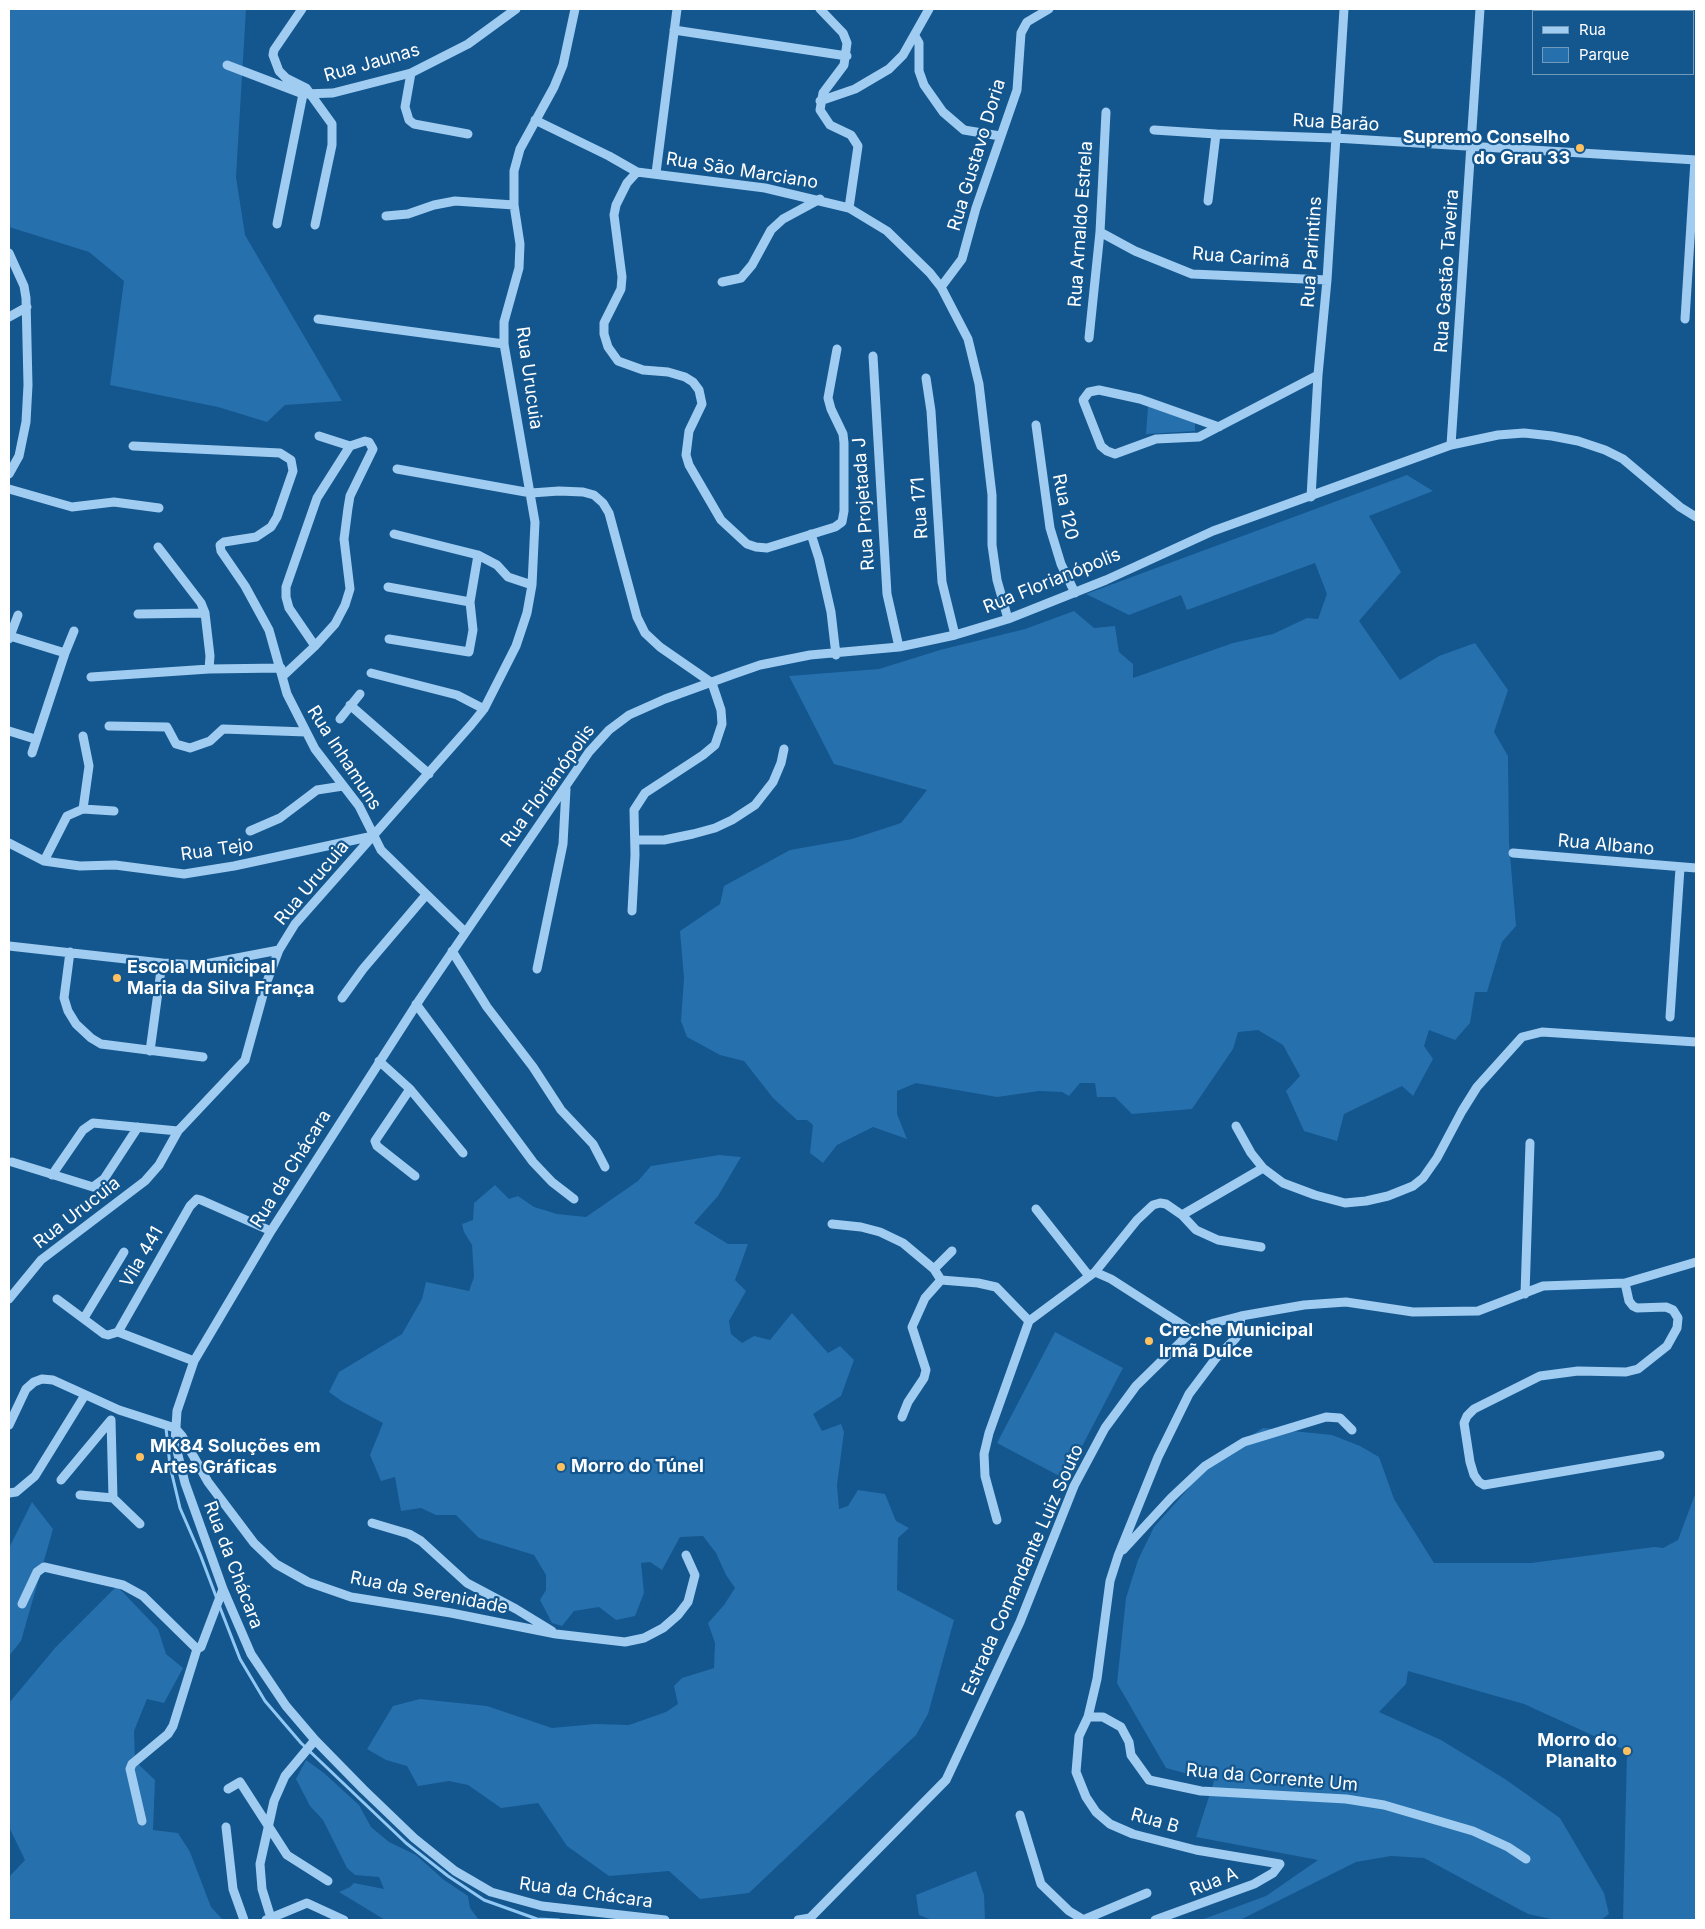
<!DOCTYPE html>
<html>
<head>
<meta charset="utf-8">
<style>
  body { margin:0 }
  #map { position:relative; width:1705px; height:1929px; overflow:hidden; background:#14568e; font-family:Inter,sans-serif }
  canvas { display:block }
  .frame { position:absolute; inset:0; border:10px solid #fff; pointer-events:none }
  .legend { position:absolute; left:1532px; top:10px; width:162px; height:65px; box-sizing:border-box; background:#14568e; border:1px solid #729abb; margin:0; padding:6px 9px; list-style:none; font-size:15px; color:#fff }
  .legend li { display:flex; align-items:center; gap:10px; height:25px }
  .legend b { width:25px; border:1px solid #729abb }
</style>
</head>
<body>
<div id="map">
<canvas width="1705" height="1929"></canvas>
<div class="frame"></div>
<ul class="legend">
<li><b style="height:6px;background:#9fccf0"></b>Rua</li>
<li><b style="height:14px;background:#2670ad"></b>Parque</li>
</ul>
</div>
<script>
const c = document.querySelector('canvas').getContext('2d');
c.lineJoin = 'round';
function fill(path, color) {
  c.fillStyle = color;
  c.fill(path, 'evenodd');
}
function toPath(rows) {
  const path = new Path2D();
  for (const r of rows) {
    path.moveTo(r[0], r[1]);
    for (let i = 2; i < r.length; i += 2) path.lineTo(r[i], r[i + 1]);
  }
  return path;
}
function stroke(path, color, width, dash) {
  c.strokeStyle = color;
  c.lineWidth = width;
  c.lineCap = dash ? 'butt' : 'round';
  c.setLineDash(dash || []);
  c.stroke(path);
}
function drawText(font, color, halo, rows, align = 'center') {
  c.font = font + ' Inter,sans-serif';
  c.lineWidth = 4.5;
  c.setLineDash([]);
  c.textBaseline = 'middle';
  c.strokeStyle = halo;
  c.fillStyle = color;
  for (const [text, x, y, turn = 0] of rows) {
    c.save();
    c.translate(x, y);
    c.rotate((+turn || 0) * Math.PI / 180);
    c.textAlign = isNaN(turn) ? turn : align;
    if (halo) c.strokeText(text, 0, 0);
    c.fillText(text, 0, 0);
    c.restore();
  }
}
const green = toPath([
  [9,9,246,9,236,177,245,235,342,401,285,405,267,422,218,407,110,385,124,281,89,252,9,227],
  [1148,406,1195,423,1195,431,1146,434],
  [1407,475,1433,491,1369,516,1401,572,1359,621,1400,680,1439,656,1475,643,1508,690,1494,732,1508,756,1509,843,1516,926,1502,942,1487,992,1475,992,1470,1023,1455,1040,1429,1030,1424,1046,1433,1059,1413,1096,1402,1086,1344,1114,1337,1141,1304,1131,1286,1091,1300,1076,1283,1045,1258,1030,1238,1032,1233,1049,1192,1109,1132,1114,1115,1097,1097,1097,1095,1083,1080,1083,1069,1096,1062,1092,1039,1091,997,1097,916,1083,897,1091,897,1114,907,1139,873,1127,837,1145,823,1163,810,1153,813,1125,807,1120,797,1120,773,1098,744,1061,720,1055,687,1037,681,1021,684,978,680,931,720,904,724,886,790,850,852,839,901,823,927,790,834,764,789,676,879,669,940,650,1025,629,1074,611,1094,628,1115,626,1119,652,1133,664,1133,678,1233,643,1273,634,1307,618,1318,619,1327,594,1315,563,1187,610,1181,595,1129,615,1086,594],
  [719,1155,741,1157,718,1196,694,1223,728,1244,748,1244,735,1280,746,1291,729,1321,731,1334,742,1343,754,1336,770,1340,792,1313,828,1353,840,1346,854,1360,841,1396,813,1414,822,1431,841,1424,844,1432,837,1485,839,1509,848,1506,858,1490,885,1494,896,1521,909,1528,898,1538,897,1590,954,1620,928,1714,916,1735,749,1893,700,1899,669,1871,609,1876,567,1846,538,1803,501,1808,468,1785,449,1781,418,1786,407,1766,386,1760,367,1749,393,1706,420,1699,487,1706,552,1728,595,1724,629,1725,666,1712,678,1704,674,1686,682,1678,714,1668,715,1643,708,1623,724,1605,735,1588,726,1575,716,1553,703,1536,680,1537,662,1570,650,1562,641,1563,644,1593,635,1616,616,1620,599,1607,574,1611,562,1626,552,1623,540,1600,546,1590,546,1575,534,1555,479,1538,456,1515,436,1515,421,1508,401,1511,395,1477,381,1481,370,1455,383,1423,343,1402,329,1392,339,1372,402,1334,422,1299,426,1282,469,1291,474,1277,472,1245,464,1232,462,1224,473,1220,474,1203,495,1185,509,1199,518,1196,534,1207,557,1214,586,1217,638,1181,651,1166],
  [1055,1332,1123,1368,1065,1479,997,1443],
  [1263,1428,1332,1435,1360,1446,1379,1457,1394,1499,1434,1563,1531,1563,1654,1547,1663,1548,1678,1540,1696,1492,1696,1920,1623,1920,1627,1751,1524,1704,1408,1671,1406,1684,1379,1712,1441,1740,1505,1779,1560,1818,1604,1893,1609,1914,1601,1920,1556,1920,1528,1914,1424,1858,1391,1856,1356,1862,1240,1920,1201,1920,1266,1896,1318,1860,1196,1837,1214,1781,1166,1768,1117,1683,1126,1598,1138,1560,1154,1527,1187,1490,1206,1465],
  [32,1502,53,1529,21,1641,9,1656,9,1548],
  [117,1586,158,1629,166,1654,183,1668,164,1703,147,1699,134,1731,135,1761,155,1780,153,1830,178,1833,190,1852,211,1907,223,1920,9,1920,9,1877,25,1860,9,1827,9,1703,55,1648],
  [306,1760,324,1773,359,1805,371,1827,389,1842,416,1855,444,1880,468,1896,470,1908,479,1920,385,1920,339,1892,350,1887,354,1883,384,1889,379,1877,355,1875,347,1868,323,1820,310,1806,296,1779],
  [976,1871,984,1895,985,1920,932,1920,919,1915,916,1895]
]);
const stream = toPath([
  [166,1428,170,1466,180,1508,200,1554,217,1599],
  [219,1605,240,1659,265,1701,301,1743,406,1843,448,1876,484,1900,537,1919,559,1920]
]);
const minor = toPath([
  [302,9,274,50,273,55,279,71,286,78,306,88,332,124,332,145,315,225],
  [820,9,843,33,847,43,844,65,823,93,820,110,830,125,851,135,858,146,849,208],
  [674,30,847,56],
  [915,36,919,43,919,71,924,85,943,112,964,130,1000,136],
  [227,65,303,94,333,93,411,73,468,44,516,9],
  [411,73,405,107,409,120,414,124,468,134],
  [820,101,855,89,889,69,903,55,929,9],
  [535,120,609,156,637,172,765,188,849,208,887,231,930,273,941,287,968,339,979,384,992,495,992,545,997,580,1008,619],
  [1154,130,1216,134,1335,138,1696,160],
  [637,172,627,183,616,205,614,215,622,277,621,289,604,323,604,334,608,347,618,361,643,370,668,372,685,377,693,382,699,390,702,404,689,431,686,455,689,465,721,520,747,544,756,547,767,548,835,527,842,522,844,511,844,443,843,434,831,409,828,398,837,349],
  [656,173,677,9],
  [1208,201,1216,134],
  [386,216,408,214,434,205,455,201,514,205],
  [277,224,303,94],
  [1100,232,1135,251,1192,274,1327,280],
  [9,253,24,286,26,298,28,385,26,422,19,456,9,474],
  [722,282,741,278,752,265,771,230,783,219,820,199],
  [941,287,962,259,976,208,1017,90,1021,33,1027,22,1049,9],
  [9,317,27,307],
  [318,319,504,344],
  [1685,319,1695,160],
  [1089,338,1100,232,1106,112],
  [873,356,887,594,899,647],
  [926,378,931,411,942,582,955,635],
  [1036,425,1050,528,1061,564,1075,593],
  [1219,427,1140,399,1099,390,1089,392,1083,400,1101,446,1107,451,1115,454,1156,439,1199,437,1318,375],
  [319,436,350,446],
  [1451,445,1480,9],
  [133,446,280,453,291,460,293,471,277,517,271,527,256,537,224,542,220,545,221,551,245,586,269,630,287,694,315,749,359,806,381,850,465,932],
  [397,469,531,493,559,491,583,492,594,495,603,503,609,513,637,617,645,633,660,647,712,683,721,710,722,724,715,745,703,755,645,793,634,810,635,855,632,911],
  [9,489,72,507,114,502,159,508],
  [1311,497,1318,375,1327,280,1344,9],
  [394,534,478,555,497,565,508,577,532,585],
  [811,534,819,559,831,612,836,655],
  [158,547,201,603,205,613,210,656,209,669],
  [388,587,470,602],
  [138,614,205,613],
  [10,636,65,653,32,753],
  [9,639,18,615],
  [389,639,469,652,473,630,470,602,478,555],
  [65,653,74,631],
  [371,673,457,695,484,709],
  [283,676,315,646,335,624,345,605,350,589,344,539,348,508,350,496,373,449,369,442,365,441,350,446,317,498,286,587,286,597,289,608,315,646],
  [91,677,209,669,281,668],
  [350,705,429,774],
  [340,719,360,694],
  [109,726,167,727,176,744,190,748,210,741,223,729,306,732],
  [9,731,35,739],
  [83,809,114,811],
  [250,831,280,818,317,790,343,786],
  [635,840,664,840,693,834,715,828,732,820,755,805,773,782,781,763,784,749],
  [9,843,44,861,80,866,115,865,184,874,234,866,373,836],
  [1513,853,1696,868],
  [44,861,67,816,83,809,89,766,83,736],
  [9,946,162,963,200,965,279,950],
  [452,951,487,1007,533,1067,561,1110,593,1144,605,1167],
  [70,952,64,998,68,1011,76,1024,91,1038,101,1044,203,1057],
  [537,969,563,844,566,789],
  [342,998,363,969,426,895],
  [416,1004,533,1162,552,1182,574,1199],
  [1670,1017,1680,868],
  [150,1051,162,963],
  [379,1061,410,1089,463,1153],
  [410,1089,375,1141,377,1146,415,1176],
  [1236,1126,1251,1153,1263,1168,1283,1183,1315,1195,1345,1203,1366,1201,1388,1196,1413,1186,1423,1178,1437,1158,1462,1111,1477,1087,1522,1037,1542,1032,1696,1042],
  [12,1162,93,1187,104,1179,138,1127],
  [52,1175,83,1130,93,1123,178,1131],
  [1036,1209,1089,1276],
  [1182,1215,1263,1168],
  [832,1224,861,1227,880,1232,903,1243,934,1269,941,1280,978,1283,996,1287,1029,1321],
  [934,1269,952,1251],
  [1095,1272,1111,1279,1192,1331],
  [1625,1283,1629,1301,1633,1306,1637,1308,1666,1307,1673,1310,1678,1318,1677,1328,1667,1346,1638,1369,1626,1372,1578,1371,1540,1376,1474,1409,1467,1416,1464,1423,1470,1462,1474,1475,1479,1482,1484,1485,1660,1455],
  [1525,1294,1530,1143],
  [9,1299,41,1260,145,1181,159,1165,178,1131,245,1060,266,984,279,950,295,924,471,725,484,709,516,646,527,613,532,585,535,522,504,344,504,322,519,268,520,244,514,205,514,171,520,149,554,87,563,65,575,9],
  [57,1299,104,1334,108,1335,118,1332],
  [1241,1316,1239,1334,1235,1339,1216,1358,1189,1394,1158,1457,1118,1556,1110,1581,1097,1679,1088,1717,1103,1717,1121,1727,1129,1742,1131,1755,1149,1780,1201,1791,1346,1799,1384,1805,1473,1831,1508,1847,1526,1859],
  [84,1318,124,1252],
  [194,1361,118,1332,190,1206,197,1199,201,1200,271,1231],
  [902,1417,908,1402,924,1378,926,1370,912,1327,925,1298,941,1280],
  [111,1420,113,1498,140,1524],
  [9,1425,26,1389,34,1382,42,1379,53,1380,119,1410,175,1428,182,1436,208,1482,254,1543,276,1564,308,1582,351,1597,451,1613,556,1634,625,1642,644,1638,663,1628,678,1615,688,1602,695,1575,686,1555],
  [61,1480,111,1420],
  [9,1493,16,1492,35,1476,85,1395],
  [80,1495,113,1498],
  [997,1520,985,1476,984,1454,989,1433,1029,1321,1095,1272,1137,1220,1153,1205,1160,1203,1166,1204,1182,1215,1196,1230,1218,1240,1261,1247],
  [372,1523,409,1534,421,1541,467,1583,516,1609,552,1631],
  [1123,1550,1171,1498,1205,1466,1244,1442,1326,1417,1340,1418,1352,1430],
  [22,1604,37,1572,44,1567,123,1585,143,1596,197,1649,201,1647,223,1589],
  [1088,1717,1079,1736,1076,1772,1086,1797,1096,1812,1110,1824,1133,1834,1196,1850,1280,1864,1273,1873,1254,1884,1155,1920],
  [228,1789,240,1782,287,1855,328,1881],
  [1020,1815,1041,1884,1069,1911,1084,1920],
  [142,1821,130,1769,132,1764,168,1734,173,1726,197,1649],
  [226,1827,233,1889,244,1920],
  [271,1918,262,1889,260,1864,274,1801,285,1776,315,1740],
  [810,1918,946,1780,1020,1622,1074,1486,1105,1428,1136,1386,1192,1331,1214,1323,1241,1316,1304,1305,1346,1302,1413,1312,1478,1311,1543,1286,1625,1283,1696,1262],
  [266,1920,307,1903,344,1920],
  [665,1920,542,1906,491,1892,455,1871,414,1838,363,1789,315,1740,286,1706,251,1654,223,1589,185,1483,175,1443,177,1411,194,1361,271,1231,420,999,589,752,609,730,629,715,665,699,734,674,760,665,810,655,899,647,955,635,1008,619,1106,580,1213,531,1451,445,1498,435,1524,433,1552,436,1578,441,1605,450,1623,459,1680,507,1696,517],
  [798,1920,810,1918],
  [1083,1920,1147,1893]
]);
const markers = [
  [1580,148,5,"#ffc15f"],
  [117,978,5,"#ffc15f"],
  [1149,1341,5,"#ffc15f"],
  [140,1457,5,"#ffc15f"],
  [561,1467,5,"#ffc15f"],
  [1627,1751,5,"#ffc15f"]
];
const streetNames = [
  ["Rua Jaunas",372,63,-16],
  ["Rua Barão",1336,123,3],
  ["Rua Gustavo Doria",977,155,-73],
  ["Rua São Marciano",742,171,9],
  ["Rua Arnaldo Estrela",1081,224,-86],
  ["Rua Parintins",1312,252,-86],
  ["Rua Carimã",1241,258,5],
  ["Rua Gastão Taveira",1447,271,-86],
  ["Rua Urucuia",529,378,82],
  ["Rua Projetada J",864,504,-94],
  ["Rua 120",1065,507,78],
  ["Rua 171",920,508,-94],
  ["Rua Florianópolis",1052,581,-22],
  ["Rua Inhamuns",344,758,57],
  ["Rua Florianópolis",548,786,-54],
  ["Rua Albano",1606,845,5],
  ["Rua Tejo",217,850,-8],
  ["Rua Urucuia",312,883,-50],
  ["Rua da Chácara",291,1169,-58],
  ["Rua Urucuia",77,1213,-38],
  ["Vila 441",142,1257,-60],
  ["Rua da Chácara",233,1565,69],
  ["Estrada Comandante Luiz Souto",1023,1570,-66],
  ["Rua da Serenidade",429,1593,11],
  ["Rua da Corrente Um",1272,1778,5],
  ["Rua B",1155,1821,16],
  ["Rua A",1214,1882,-21],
  ["Rua da Chácara",586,1893,8]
];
const poiNames = [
  ["Supremo Conselho",1570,138,"right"],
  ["do Grau 33",1570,159,"right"],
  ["Escola Municipal",127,968],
  ["Maria da Silva França",127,989],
  ["Creche Municipal",1159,1331],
  ["Irmã Dulce",1159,1352],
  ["MK84 Soluções em",150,1447],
  ["Artes Gráficas",150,1468],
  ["Morro do Túnel",571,1467],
  ["Morro do",1617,1741,"right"],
  ["Planalto",1617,1762,"right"]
];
fill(green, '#2670ad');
stroke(stream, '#91c8f4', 3);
stroke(minor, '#9fccf0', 9);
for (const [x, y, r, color] of markers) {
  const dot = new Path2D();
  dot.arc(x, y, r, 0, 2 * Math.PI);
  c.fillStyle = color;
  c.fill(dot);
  stroke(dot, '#14568e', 2);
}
drawText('18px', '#fff', '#14568e', streetNames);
drawText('bold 18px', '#fff', '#14568e', poiNames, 'left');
</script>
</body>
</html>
